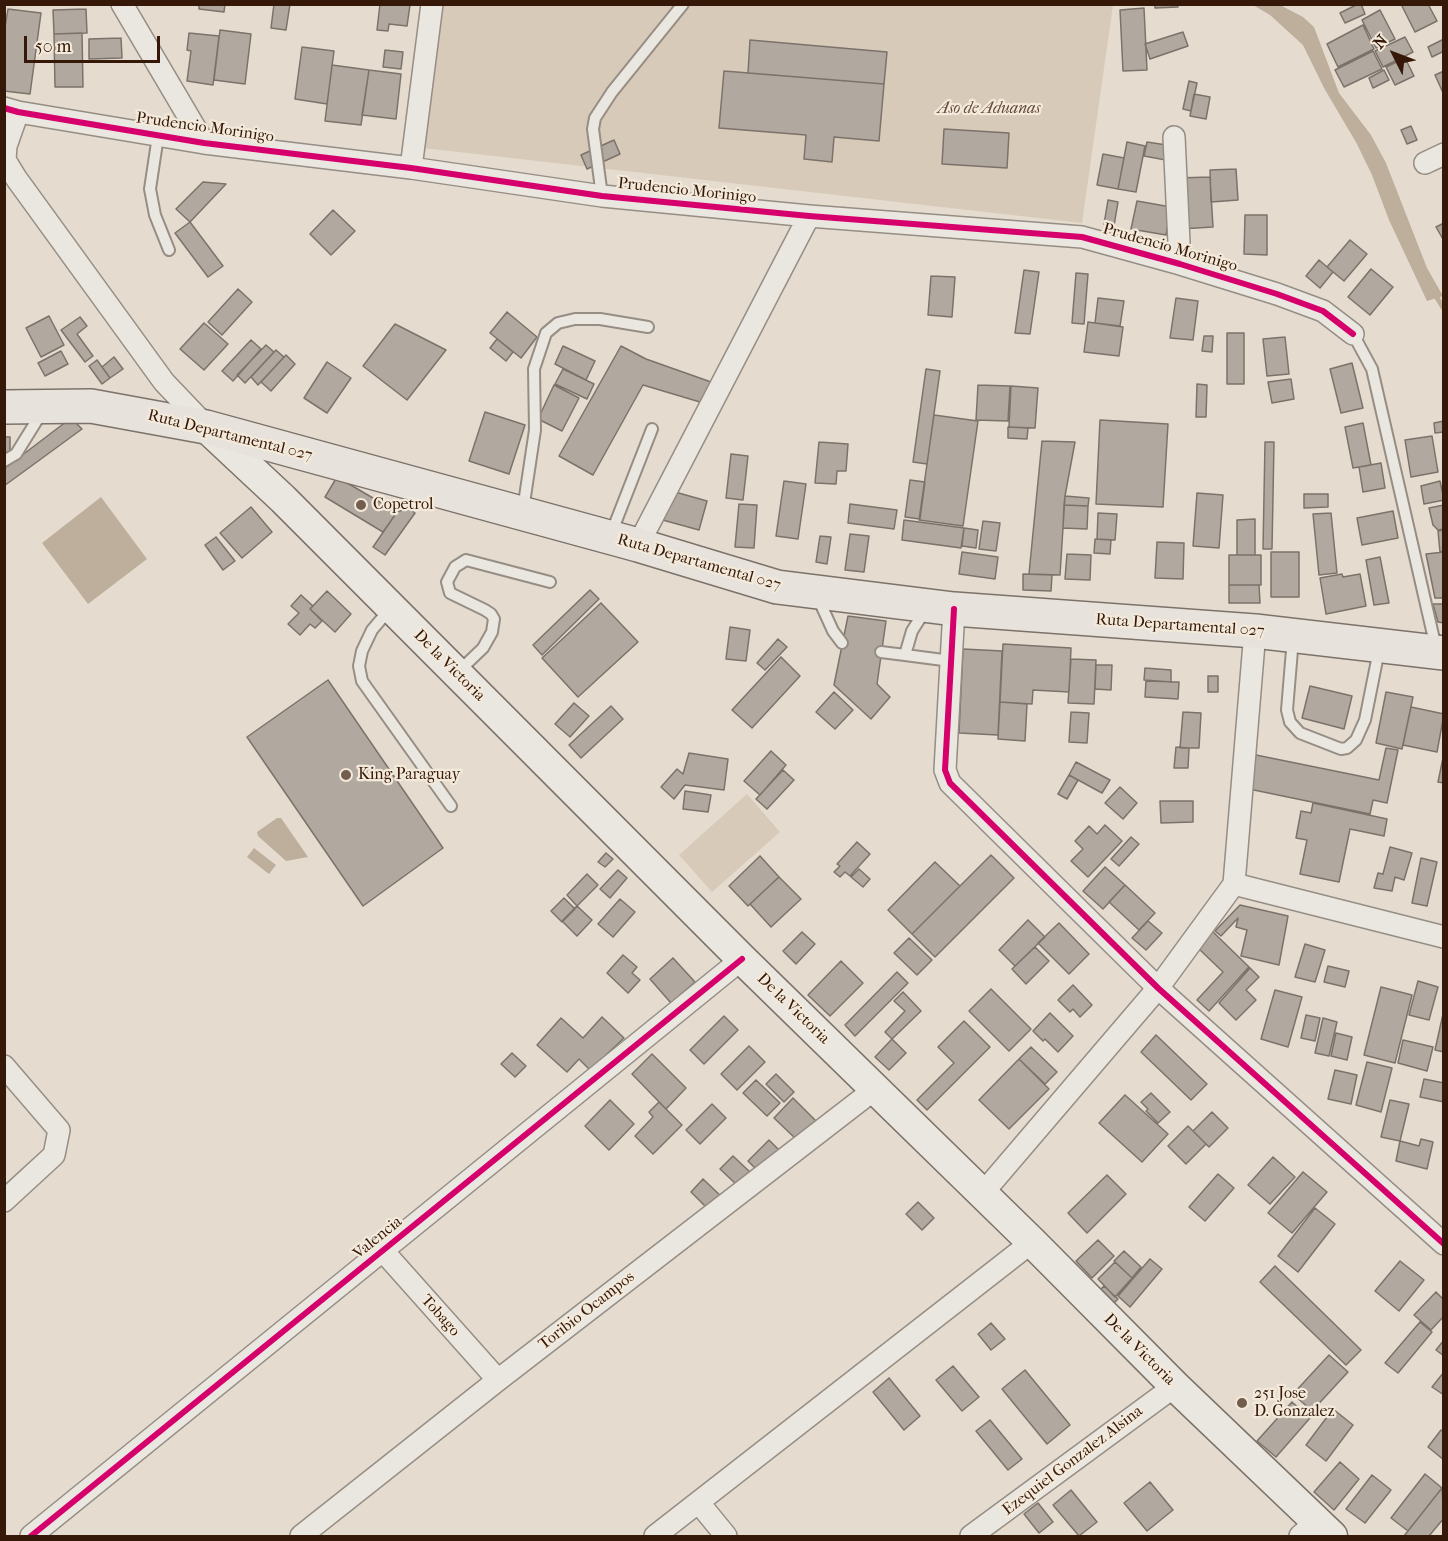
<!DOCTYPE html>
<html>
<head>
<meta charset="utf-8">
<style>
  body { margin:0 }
  #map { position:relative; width:1448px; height:1541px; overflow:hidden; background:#e5dccf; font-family:"IM FELL French Canon",serif }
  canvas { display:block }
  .frame { position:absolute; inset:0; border:6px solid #351808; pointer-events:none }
  .north { position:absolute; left:1364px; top:24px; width:60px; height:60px; -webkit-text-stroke:4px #f3eadb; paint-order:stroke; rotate:312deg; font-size:16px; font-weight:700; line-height:24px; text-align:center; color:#351808 }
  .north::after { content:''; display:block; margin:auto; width:21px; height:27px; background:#351808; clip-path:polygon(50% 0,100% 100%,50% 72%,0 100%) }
  .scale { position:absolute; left:24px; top:36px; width:136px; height:27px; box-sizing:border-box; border:3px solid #351808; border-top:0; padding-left:8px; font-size:18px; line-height:21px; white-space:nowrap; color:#351808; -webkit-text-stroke:4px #f3eadb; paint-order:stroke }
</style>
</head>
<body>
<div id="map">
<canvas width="1448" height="1541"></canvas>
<div class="frame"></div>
<div class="north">N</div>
<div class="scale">50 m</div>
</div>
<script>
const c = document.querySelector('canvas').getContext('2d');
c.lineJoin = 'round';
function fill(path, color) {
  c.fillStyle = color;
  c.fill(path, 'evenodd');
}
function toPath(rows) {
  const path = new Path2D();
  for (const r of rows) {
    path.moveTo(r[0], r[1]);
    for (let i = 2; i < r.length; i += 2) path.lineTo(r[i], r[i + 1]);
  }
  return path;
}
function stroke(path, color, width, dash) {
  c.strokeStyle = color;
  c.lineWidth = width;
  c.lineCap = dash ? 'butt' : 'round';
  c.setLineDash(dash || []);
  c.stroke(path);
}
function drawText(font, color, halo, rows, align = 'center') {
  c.font = font + ' "IM FELL French Canon",serif';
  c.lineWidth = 4.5;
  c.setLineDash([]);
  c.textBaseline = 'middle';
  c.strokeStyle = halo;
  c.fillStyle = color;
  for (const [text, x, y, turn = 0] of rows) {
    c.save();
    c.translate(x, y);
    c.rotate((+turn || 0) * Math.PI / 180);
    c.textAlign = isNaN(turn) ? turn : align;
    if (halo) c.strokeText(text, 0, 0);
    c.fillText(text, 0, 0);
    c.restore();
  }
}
const green = toPath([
  [438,5,1113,5,1082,223,423,148],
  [747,794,780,832,712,892,679,855]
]);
const water = toPath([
  [1253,5,1280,5,1303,17,1314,27,1339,93,1371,135,1386,163,1427,268,1443,296,1427,301,1389,220,1372,175,1357,144,1324,88,1303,45,1270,15],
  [101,497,147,559,88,604,42,543],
  [277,818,281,818,308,857,286,861,258,836,257,832],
  [254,848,276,865,269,874,247,857]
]);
const stream = toPath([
  [1434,293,1444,309]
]);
const building = toPath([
  [199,4,225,4,224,12,199,9,199,4],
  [274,4,290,4,286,30,271,28,274,4],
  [380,4,410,5,407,26,389,24,388,31,377,30,380,4],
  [1155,4,1178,4,1178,7,1155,8,1155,4],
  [1358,4,1361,4,1365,14,1345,23,1340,13,1358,4],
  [1401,4,1428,4,1437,21,1415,32,1401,4],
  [1144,8,1147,70,1123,71,1120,10,1144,8],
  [8,9,41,13,30,94,4,91,4,33,8,9],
  [86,9,87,33,54,34,53,10,86,9],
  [1380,10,1395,39,1376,48,1362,20,1380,10],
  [1363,25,1374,49,1338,67,1327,44,1363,25],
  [220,30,251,34,245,84,214,80,220,30],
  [1183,32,1188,46,1150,59,1145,44,1183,32],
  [82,33,83,87,55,87,54,34,82,33],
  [189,33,219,36,213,85,187,81,191,51,187,50,189,33],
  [1405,37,1413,52,1383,67,1375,51,1405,37],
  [121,38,122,58,89,59,89,39,121,38],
  [1444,39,1444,51,1432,57,1428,47,1444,39],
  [750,40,887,52,884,84,748,73,750,40],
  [302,47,334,51,327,104,295,99,302,47],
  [385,50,403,52,401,69,383,67,385,50],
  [1373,51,1382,69,1344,87,1335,70,1373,51],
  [1405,58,1414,76,1395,85,1386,67,1405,58],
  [332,65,369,70,361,125,325,121,332,65],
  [369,70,401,74,396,119,362,115,369,70],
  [1384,70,1389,80,1373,88,1369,78,1384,70],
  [724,71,884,84,879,141,834,137,832,162,804,159,806,135,719,128,724,71],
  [1444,71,1444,95,1435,75,1444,71],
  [1189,81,1197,83,1191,111,1183,109,1189,81],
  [1194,94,1210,97,1206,119,1190,116,1194,94],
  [1411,126,1417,140,1407,144,1401,130,1411,126],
  [944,129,1009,133,1007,168,942,164,944,129],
  [614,140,620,154,587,169,581,155,614,140],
  [1127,142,1145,146,1136,192,1118,189,1127,142],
  [1147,142,1173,146,1171,161,1144,156,1147,142],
  [1103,154,1124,158,1118,189,1097,185,1103,154],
  [1236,169,1238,200,1211,202,1210,170,1236,169],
  [1210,177,1213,227,1180,229,1177,178,1210,177],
  [203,182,226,184,190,222,176,209,203,182],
  [1108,200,1118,202,1114,226,1104,224,1108,200],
  [1137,201,1171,207,1166,235,1131,229,1137,201],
  [333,210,355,231,331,255,310,234,333,210],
  [1245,215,1267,215,1267,255,1244,254,1245,215],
  [190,222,223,266,208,277,175,233,190,222],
  [1444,223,1444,241,1436,227,1444,223],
  [1350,240,1367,254,1344,281,1327,267,1350,240],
  [1319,260,1333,272,1320,288,1306,276,1319,260],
  [1371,269,1393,287,1370,315,1348,297,1371,269],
  [1024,270,1039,272,1030,334,1015,333,1024,270],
  [1076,273,1088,274,1084,324,1072,323,1076,273],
  [931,276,955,277,952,317,928,315,931,276],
  [238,289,252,302,222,335,208,322,238,289],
  [1098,298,1124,301,1120,326,1095,323,1098,298],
  [1176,298,1198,301,1193,340,1170,338,1176,298],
  [507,312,537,337,521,358,490,333,507,312],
  [49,316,64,345,41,357,26,328,49,316],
  [80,317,87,326,77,334,93,356,85,362,61,330,80,317],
  [1088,322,1123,327,1119,356,1084,352,1088,322],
  [204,323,228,344,204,370,180,349,204,323],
  [395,324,446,350,407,400,363,366,395,324],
  [1227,333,1244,333,1244,384,1227,384,1227,333],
  [1204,336,1213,336,1212,352,1202,351,1204,336],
  [1285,337,1289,374,1267,376,1263,339,1285,337],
  [497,339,513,352,506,361,490,348,497,339],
  [251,340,261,349,233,381,222,371,251,340],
  [266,345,274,352,245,383,237,375,266,345],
  [563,346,595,361,586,380,555,364,563,346],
  [621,346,646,359,711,382,700,402,643,385,593,475,559,456,621,346],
  [276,350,284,357,258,385,251,377,276,350],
  [61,351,68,364,45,376,38,363,61,351],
  [286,355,295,364,271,391,261,382,286,355],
  [114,357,123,369,110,378,102,367,114,357],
  [97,360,110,378,102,384,89,366,97,360],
  [327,362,351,378,327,413,304,398,327,362],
  [1352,363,1363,408,1341,413,1330,369,1352,363],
  [563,369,594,384,587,399,555,384,563,369],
  [926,369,940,371,927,464,913,462,926,369],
  [1291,379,1294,399,1272,403,1268,382,1291,379],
  [1197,384,1207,385,1206,417,1196,417,1197,384],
  [554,385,579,398,562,431,538,419,554,385],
  [978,385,1010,386,1008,421,976,420,978,385],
  [1011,386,1038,388,1035,428,1009,427,1011,386],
  [485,412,525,425,509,474,469,461,485,412],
  [934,415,978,421,963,526,919,520,934,415],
  [71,418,82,429,4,486,4,469,71,418],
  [1100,420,1168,424,1163,507,1096,504,1100,420],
  [1444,421,1444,432,1435,433,1434,423,1444,421],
  [1363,423,1371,465,1353,468,1345,427,1363,423],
  [1008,427,1028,428,1027,439,1008,438,1008,427],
  [1432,436,1438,472,1411,477,1405,440,1432,436],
  [4,437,10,437,10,453,4,453,4,437],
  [1042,441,1075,442,1065,496,1060,575,1029,574,1042,441],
  [819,442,848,444,846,471,837,471,836,484,815,483,819,442],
  [1265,442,1274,442,1272,549,1263,549,1265,442],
  [731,454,748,456,743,500,726,498,731,454],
  [1381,463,1385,488,1363,492,1359,467,1381,463],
  [337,477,397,512,383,532,325,497,337,477],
  [910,480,925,482,920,519,905,517,910,480],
  [784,481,806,484,798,539,776,536,784,481],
  [1440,481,1444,500,1424,504,1421,486,1440,481],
  [668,490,707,501,699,530,659,519,668,490],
  [1197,493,1223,495,1219,548,1193,546,1197,493],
  [1304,494,1328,494,1328,507,1304,508,1304,494],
  [1065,496,1089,498,1088,506,1064,505,1065,496],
  [739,504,757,505,754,548,735,547,739,504],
  [850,504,897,510,894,529,848,523,850,504],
  [1064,505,1088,506,1087,529,1063,528,1064,505],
  [1444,505,1444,529,1438,530,1433,525,1429,508,1444,505],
  [251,507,272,532,242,558,220,533,251,507],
  [408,508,415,513,385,555,373,547,397,512,408,508],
  [1393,511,1398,538,1362,545,1357,518,1393,511],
  [1098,513,1117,514,1115,540,1097,539,1098,513],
  [1331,513,1337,573,1319,575,1313,514,1331,513],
  [1255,519,1255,555,1237,555,1237,520,1255,519],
  [904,520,964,528,961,548,902,540,904,520],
  [983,521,1000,523,996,551,979,549,983,521],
  [964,528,978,530,976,548,962,546,964,528],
  [1444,530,1444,551,1440,552,1438,531,1444,530],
  [850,534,869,536,864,572,845,570,850,534],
  [820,536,831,537,827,564,816,562,820,536],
  [216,537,235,561,223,570,205,545,216,537],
  [1095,539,1111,540,1110,554,1094,553,1095,539],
  [1157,542,1184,543,1183,579,1155,578,1157,542],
  [962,552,998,557,995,579,959,574,962,552],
  [1271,552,1299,552,1299,597,1271,597,1271,552],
  [1444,552,1444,598,1435,598,1426,554,1444,552],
  [1067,554,1091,555,1090,580,1065,579,1067,554],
  [1229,555,1261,555,1261,585,1229,585,1229,555],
  [1380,557,1389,603,1374,605,1366,560,1380,557],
  [1023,574,1052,575,1051,591,1023,590,1023,574],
  [1342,574,1343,577,1360,574,1366,606,1326,614,1320,578,1342,574],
  [1229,585,1259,585,1260,603,1229,603,1229,585],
  [590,590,599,599,542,655,533,645,590,590],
  [327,591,351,614,335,632,310,609,327,591],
  [301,595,313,606,310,609,322,621,315,628,310,624,300,635,288,624,299,613,291,606,301,595],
  [601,603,638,642,578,697,542,658,601,603],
  [1433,604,1444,604,1444,623,1438,622,1433,604],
  [848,616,886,621,877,684,890,697,871,719,834,685,848,616],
  [730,627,750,630,746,661,726,659,730,627],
  [778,639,787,647,765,670,757,663,778,639],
  [1003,644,1071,648,1069,692,1033,690,1032,704,1000,702,1003,644],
  [963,649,1002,651,998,735,959,733,963,649],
  [781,657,800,676,752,728,732,710,781,657],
  [1071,659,1096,660,1094,704,1068,703,1071,659],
  [1096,665,1112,665,1111,690,1095,689,1096,665],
  [1145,668,1171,670,1171,682,1144,680,1145,668],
  [1208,676,1218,676,1218,692,1208,692,1208,676],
  [328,680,443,848,363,906,247,737,328,680],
  [1146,681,1179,682,1178,699,1145,697,1146,681],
  [1310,686,1352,696,1344,729,1302,718,1310,686],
  [834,692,853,710,835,729,816,712,834,692],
  [1386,692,1413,697,1402,749,1376,743,1386,692],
  [1000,702,1027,704,1025,741,998,739,1000,702],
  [574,703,589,716,570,737,555,724,574,703],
  [611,706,623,719,581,758,569,745,611,706],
  [1411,707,1444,714,1437,752,1403,745,1411,707],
  [1071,712,1089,713,1087,743,1069,742,1071,712],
  [1183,712,1201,713,1199,748,1180,748,1183,712],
  [1176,747,1189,748,1188,768,1174,768,1176,747],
  [1386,748,1398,750,1387,803,1373,800,1370,814,1249,789,1256,755,1379,780,1386,748],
  [771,751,786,765,760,795,744,781,771,751],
  [689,753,728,759,724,790,685,785,674,799,661,787,677,769,683,774,689,753],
  [1444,753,1444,783,1438,782,1444,753],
  [1076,762,1110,780,1102,793,1069,775,1076,762],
  [783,770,794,780,767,809,756,799,783,770],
  [1069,775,1078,780,1067,799,1058,794,1069,775],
  [1120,787,1137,803,1123,819,1105,803,1120,787],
  [685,791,711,795,708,812,683,809,685,791],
  [1160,801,1193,801,1193,822,1161,823,1160,801],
  [1313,803,1387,819,1384,836,1350,829,1339,882,1300,874,1307,840,1296,838,1301,811,1311,813,1313,803],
  [1105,825,1122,841,1088,877,1071,861,1083,849,1075,841,1089,826,1097,834,1105,825],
  [1131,837,1139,844,1119,866,1111,859,1131,837],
  [857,842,870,854,850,876,845,872,840,877,834,872,840,866,837,864,857,842],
  [1390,847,1412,853,1404,880,1395,877,1392,891,1374,888,1378,873,1383,874,1390,847],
  [606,853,613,859,605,867,598,862,606,853],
  [991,855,1014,878,935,957,912,934,991,855],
  [760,856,779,877,748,906,729,886,760,856],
  [1421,858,1437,862,1427,906,1412,903,1421,858],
  [935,862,960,886,912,934,888,910,935,862],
  [1105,867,1125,885,1103,909,1083,891,1105,867],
  [859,869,870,879,863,887,851,877,859,869],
  [618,870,627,878,610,898,600,889,618,870],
  [587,874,598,885,577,906,567,895,587,874],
  [779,877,801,899,771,927,750,904,779,877],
  [1125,885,1155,913,1139,930,1109,902,1125,885],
  [564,898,575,909,562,922,551,911,564,898],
  [620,899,635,912,613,937,598,924,620,899],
  [1240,905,1288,916,1279,965,1241,956,1247,930,1236,927,1238,918,1221,936,1215,931,1240,905],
  [577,906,592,920,577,936,562,921,577,906],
  [1028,920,1045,937,1015,966,999,950,1028,920],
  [1148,921,1162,933,1146,950,1132,938,1148,921],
  [1059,923,1089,954,1069,974,1038,943,1059,923],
  [1212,931,1249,967,1209,1011,1197,1000,1223,972,1196,946,1212,931],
  [802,932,815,944,796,964,783,951,802,932],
  [909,938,932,960,917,975,894,953,909,938],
  [1305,944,1325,950,1315,982,1295,977,1305,944],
  [1035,947,1049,961,1026,984,1012,969,1035,947],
  [623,955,637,967,632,973,640,980,628,993,607,973,623,955],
  [673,958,695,982,671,1003,650,979,673,958],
  [841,961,863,983,830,1016,808,995,841,961],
  [1328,966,1349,971,1345,987,1324,982,1328,966],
  [1250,968,1259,977,1246,990,1256,1000,1236,1020,1219,1003,1250,968],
  [897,972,908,983,855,1036,845,1025,897,972],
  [1418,981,1438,987,1429,1020,1409,1015,1418,981],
  [1073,985,1092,1005,1080,1017,1073,1009,1070,1012,1058,1000,1073,985],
  [1381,987,1412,995,1395,1063,1364,1055,1381,987],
  [991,989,1031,1029,1009,1051,969,1011,991,989],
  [1275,990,1302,997,1288,1047,1261,1039,1275,990],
  [903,992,921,1011,892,1039,885,1032,905,1011,894,1001,903,992],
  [1050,1013,1073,1036,1058,1052,1045,1039,1043,1041,1033,1031,1050,1013],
  [1443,1014,1444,1014,1444,1052,1435,1050,1443,1014],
  [1306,1015,1320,1018,1315,1041,1301,1038,1306,1015],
  [724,1016,738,1030,704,1064,690,1050,724,1016],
  [602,1017,624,1038,590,1070,579,1059,567,1072,537,1045,561,1018,583,1038,602,1017],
  [1323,1018,1337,1022,1329,1056,1315,1053,1323,1018],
  [964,1021,990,1047,927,1110,917,1100,954,1063,938,1047,964,1021],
  [1336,1033,1352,1037,1347,1060,1331,1056,1336,1033],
  [1156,1035,1207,1084,1191,1100,1141,1052,1156,1035],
  [892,1039,906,1053,889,1070,875,1057,892,1039],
  [1403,1040,1433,1047,1427,1071,1398,1063,1403,1040],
  [749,1046,765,1062,737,1090,721,1074,749,1046],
  [1031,1047,1057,1072,1045,1084,1019,1059,1031,1047],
  [512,1053,526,1066,515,1077,501,1064,512,1053],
  [652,1054,686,1088,666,1109,632,1074,652,1054],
  [1019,1059,1049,1089,1009,1129,979,1100,1019,1059],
  [1367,1062,1392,1068,1381,1112,1356,1105,1367,1062],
  [1335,1070,1357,1075,1351,1104,1328,1099,1335,1070],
  [776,1074,794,1092,784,1102,766,1084,776,1074],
  [1424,1079,1444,1083,1444,1102,1420,1097,1424,1079],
  [756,1080,780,1103,767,1116,743,1093,756,1080],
  [1151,1093,1170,1112,1158,1123,1146,1111,1148,1109,1141,1102,1151,1093],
  [1125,1095,1168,1134,1142,1162,1099,1123,1125,1095],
  [793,1098,816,1121,797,1140,774,1118,793,1098],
  [610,1100,634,1124,609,1150,585,1126,610,1100],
  [1390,1100,1409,1104,1400,1141,1381,1137,1390,1100],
  [659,1102,682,1125,653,1154,635,1136,653,1117,649,1112,659,1102],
  [712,1104,726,1118,700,1144,686,1130,712,1104],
  [1212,1112,1228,1128,1209,1147,1193,1131,1212,1112],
  [1188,1126,1206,1144,1186,1164,1168,1146,1188,1126],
  [1421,1139,1433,1142,1427,1169,1396,1161,1400,1141,1419,1146,1421,1139],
  [769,1140,779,1150,758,1171,748,1161,769,1140],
  [733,1156,751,1173,738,1186,720,1169,733,1156],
  [1273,1157,1295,1177,1270,1204,1248,1185,1273,1157],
  [1303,1172,1327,1192,1292,1233,1268,1213,1303,1172],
  [1218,1174,1234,1188,1205,1221,1189,1207,1218,1174],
  [1107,1175,1126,1194,1087,1233,1068,1213,1107,1175],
  [703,1179,724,1199,711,1212,691,1192,703,1179],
  [918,1202,934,1218,922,1230,906,1214,918,1202],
  [1315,1208,1335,1224,1298,1272,1278,1256,1315,1208],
  [1098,1240,1114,1256,1092,1278,1076,1261,1098,1240],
  [1124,1251,1141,1267,1132,1278,1114,1261,1124,1251],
  [1150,1259,1162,1269,1130,1307,1118,1296,1150,1259],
  [1400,1261,1424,1280,1399,1311,1375,1291,1400,1261],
  [1115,1262,1132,1278,1115,1297,1098,1279,1115,1262],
  [1275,1266,1361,1350,1346,1365,1260,1282,1275,1266],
  [1104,1286,1118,1299,1112,1305,1098,1292,1104,1286],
  [1436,1292,1444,1300,1444,1316,1431,1330,1414,1315,1436,1292],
  [1420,1322,1432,1332,1398,1373,1385,1363,1420,1322],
  [991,1323,1005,1339,991,1350,978,1334,991,1323],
  [1444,1340,1444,1356,1436,1350,1444,1340],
  [1329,1355,1348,1372,1312,1411,1293,1394,1329,1355],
  [953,1366,979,1397,962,1411,936,1380,953,1366],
  [1025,1370,1070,1425,1047,1444,1002,1389,1025,1370],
  [1444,1372,1444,1395,1432,1387,1444,1372],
  [889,1378,920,1416,904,1430,873,1392,889,1378],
  [1292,1402,1310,1418,1276,1457,1257,1441,1292,1402],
  [1333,1409,1353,1425,1326,1461,1306,1445,1333,1409],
  [990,1420,1022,1459,1008,1470,976,1431,990,1420],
  [1441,1430,1444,1432,1444,1460,1428,1447,1441,1430],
  [1340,1462,1359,1479,1334,1510,1314,1492,1340,1462],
  [1425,1474,1442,1488,1408,1531,1391,1518,1425,1474],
  [1372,1475,1391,1490,1365,1523,1346,1509,1372,1475],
  [1150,1482,1173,1510,1147,1531,1124,1503,1150,1482],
  [1442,1488,1444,1518,1429,1536,1404,1536,1442,1488],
  [1071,1490,1097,1522,1079,1536,1053,1505,1071,1490],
  [1038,1503,1053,1522,1039,1533,1024,1514,1038,1503]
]);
const service = toPath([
  [158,136,150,189,155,215,169,250],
  [602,196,593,129,595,118,612,92,683,4],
  [1353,334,1372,369,1436,648],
  [4,461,16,454,42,412],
  [523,510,535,430,534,369,546,333,558,323,575,319,600,319,648,327],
  [611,534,652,429],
  [818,598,833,631,842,643],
  [389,610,372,630,362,651,359,666,362,681,451,806],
  [1293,638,1287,710,1290,722,1300,733,1341,749,1347,748,1356,740,1365,720,1379,650],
  [881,652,905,655,912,631,926,609],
  [905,655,951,661],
  [459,671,483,648,492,632,494,619,491,614,485,610,450,593,447,582,455,567,466,560,550,582]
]);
const minor = toPath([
  [122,4,204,143],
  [4,108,18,112,204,143,411,168,602,196,809,216,1082,237,1180,264,1277,294,1323,311,1353,334],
  [18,112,6,146,5,160,16,178,164,382,206,426],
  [1174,137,1180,264],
  [1425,163,1444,154],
  [411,168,432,4],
  [638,545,809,216],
  [954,609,945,770,950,783,1158,988,1444,1244],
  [1234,884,1444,937],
  [4,1066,59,1130,54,1155,4,1201],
  [982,1194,1158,988,1234,884,1255,631],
  [383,1251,498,1380],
  [699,1503,726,1536],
  [31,1536,742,959],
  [301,1536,498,1380,875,1089],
  [655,1536,1032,1242],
  [971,1536,1175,1386],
  [1300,1536,1316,1522]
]);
const secondary = toPath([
  [206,427,283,499,742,959,1032,1242,1175,1386,1332,1536]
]);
const primary = toPath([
  [4,407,91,406,206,427,638,545,777,587,954,609,1255,631,1444,653]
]);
const cycleway = toPath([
  [4,108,18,112,204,143,411,168,602,196,809,216,1082,237,1180,264,1277,294,1323,311,1353,334],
  [954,609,945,770,950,783,1158,988,1444,1244],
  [31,1536,742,959]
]);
const markers = [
  [361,505,6,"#735d4e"],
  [346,775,6,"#735d4e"],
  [1242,1403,6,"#735d4e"]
];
const parkNames = [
  ["Aso de Aduanas",989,109]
];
const streetNames = [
  ["Prudencio Morinigo",205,128,8],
  ["Prudencio Morinigo",687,191,6],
  ["Prudencio Morinigo",1170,248,16],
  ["Ruta Departamental 027",230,436,14],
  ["Ruta Departamental 027",699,563,16],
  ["Ruta Departamental 027",1180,626,4],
  ["De la Victoria",449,666,45],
  ["De la Victoria",793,1009,44],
  ["Valencia",378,1238,-39],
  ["Toribio Ocampos",587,1311,-38],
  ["Tobago",440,1316,48],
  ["De la Victoria",1139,1350,45],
  ["Ezequiel Gonzalez Alsina",1073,1461,-37]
];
const poiNames = [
  ["Copetrol",373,505],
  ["King Paraguay",358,775],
  ["251 Jose",1254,1394],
  ["D. Gonzalez",1254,1412]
];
fill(green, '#d8cab9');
fill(water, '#beae9c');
stroke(stream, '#beae9c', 5);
fill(building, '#b1a9a0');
stroke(building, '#7c726a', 1.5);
stroke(service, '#968d84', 14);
stroke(minor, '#968d84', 24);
stroke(secondary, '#7c726a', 33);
stroke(primary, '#7c726a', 36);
stroke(service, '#eae6e0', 10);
stroke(minor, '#eae6e0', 21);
stroke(secondary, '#eae6e0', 30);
stroke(primary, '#e7e2db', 33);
stroke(cycleway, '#d6006c', 6);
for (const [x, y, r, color] of markers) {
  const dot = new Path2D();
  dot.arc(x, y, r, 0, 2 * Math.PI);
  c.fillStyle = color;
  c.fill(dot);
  stroke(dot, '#f3eadb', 2);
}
drawText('italic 16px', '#634938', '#f3eadb', parkNames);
drawText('16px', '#351808', '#f3eadb', streetNames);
drawText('16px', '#351808', '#f3eadb', poiNames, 'left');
</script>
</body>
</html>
